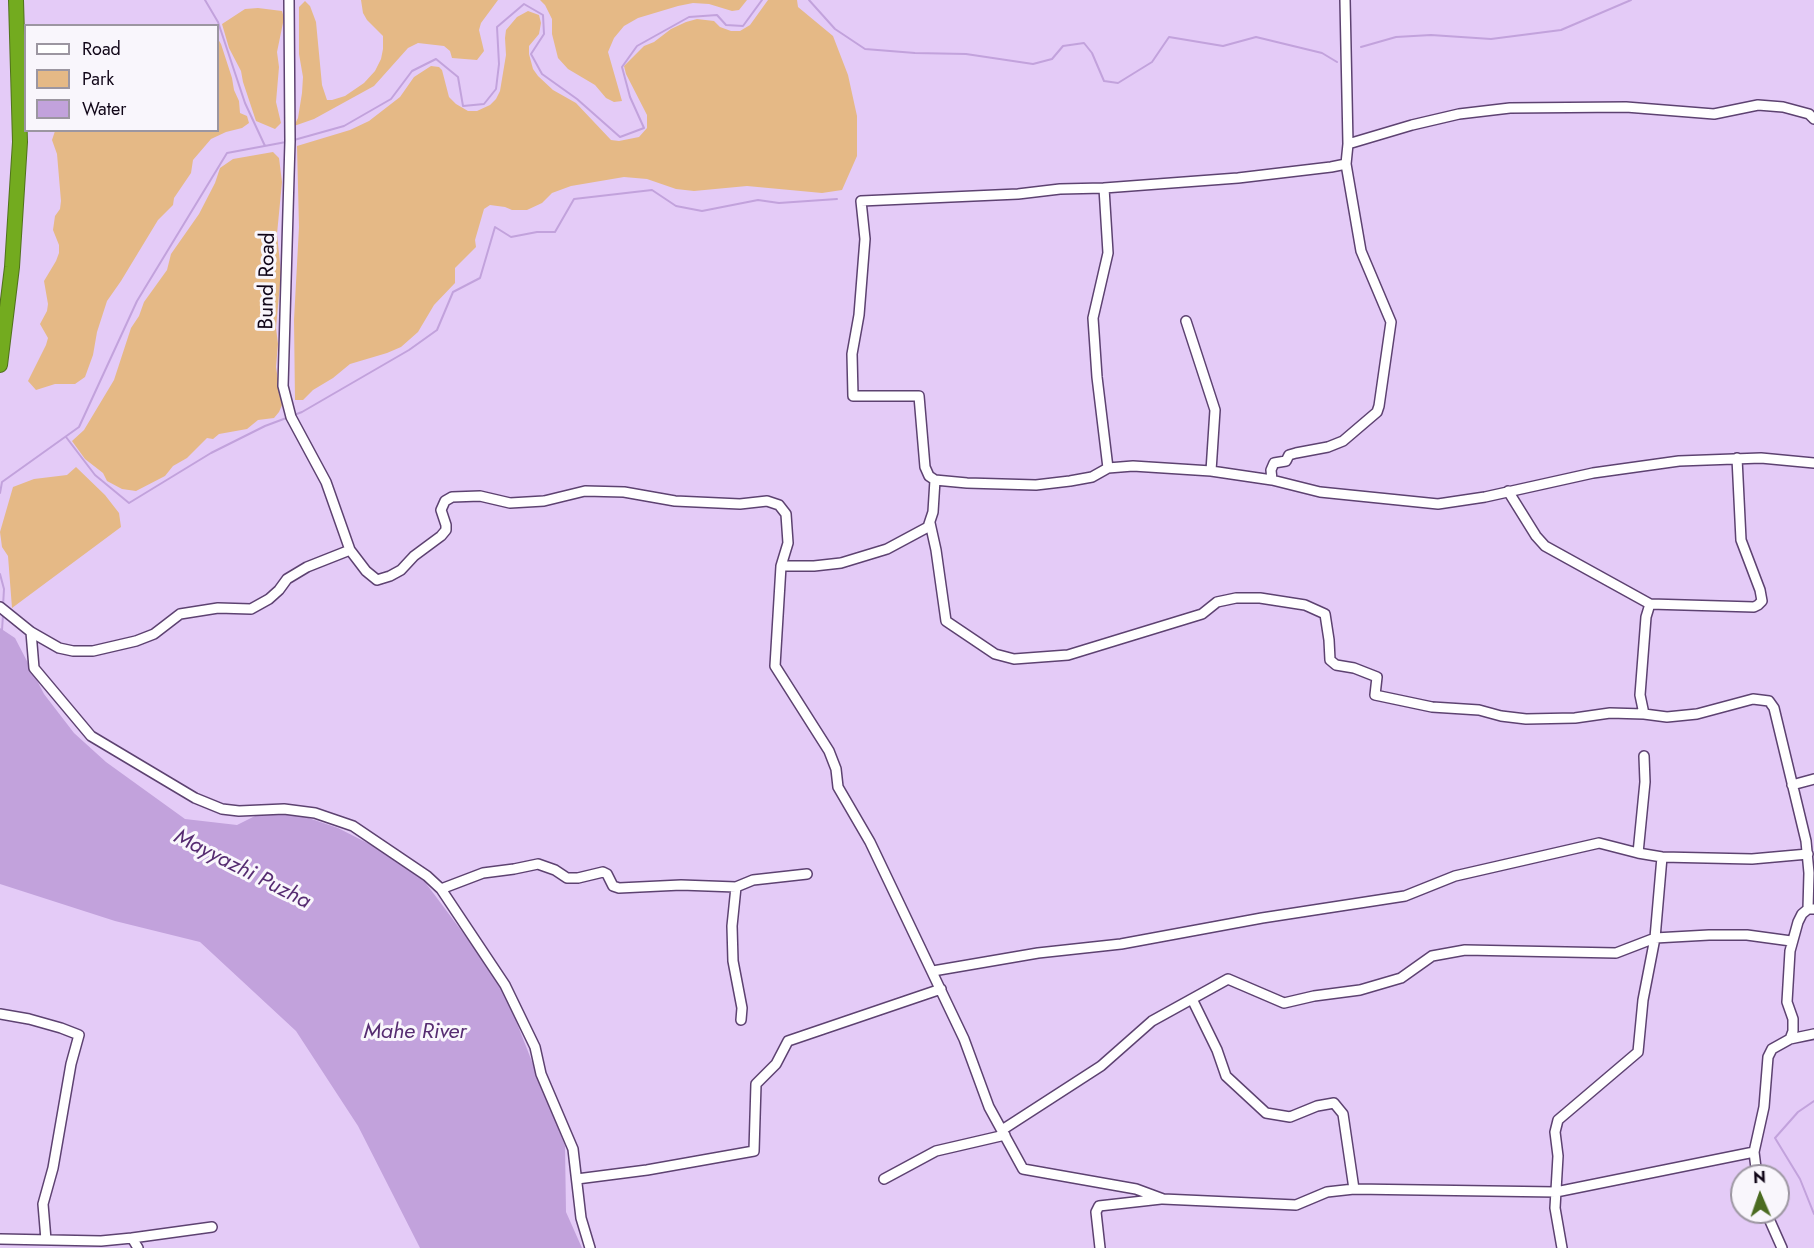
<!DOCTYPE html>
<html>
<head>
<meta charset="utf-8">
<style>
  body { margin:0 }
  #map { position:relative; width:1814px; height:1248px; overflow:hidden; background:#e4cbf7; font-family:Jost,sans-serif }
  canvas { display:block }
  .legend { position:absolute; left:24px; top:24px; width:195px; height:108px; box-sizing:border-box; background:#f9f6fc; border:2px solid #9c96a1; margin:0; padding:8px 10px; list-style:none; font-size:18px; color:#110618 }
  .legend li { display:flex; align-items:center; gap:12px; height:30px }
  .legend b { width:30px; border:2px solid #9c96a1 }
  .north { position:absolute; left:1730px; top:1164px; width:60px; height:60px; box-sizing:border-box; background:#f9f6fc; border:2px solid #9c96a1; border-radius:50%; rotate:358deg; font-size:16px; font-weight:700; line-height:24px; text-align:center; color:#110618 }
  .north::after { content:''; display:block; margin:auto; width:21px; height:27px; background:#4b6b21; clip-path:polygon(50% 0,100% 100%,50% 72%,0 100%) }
</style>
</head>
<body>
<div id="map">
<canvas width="1814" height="1248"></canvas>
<ul class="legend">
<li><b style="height:8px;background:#fff"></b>Road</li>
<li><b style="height:16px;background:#e5b986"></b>Park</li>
<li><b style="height:16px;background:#c2a2dc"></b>Water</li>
</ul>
<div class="north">N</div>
</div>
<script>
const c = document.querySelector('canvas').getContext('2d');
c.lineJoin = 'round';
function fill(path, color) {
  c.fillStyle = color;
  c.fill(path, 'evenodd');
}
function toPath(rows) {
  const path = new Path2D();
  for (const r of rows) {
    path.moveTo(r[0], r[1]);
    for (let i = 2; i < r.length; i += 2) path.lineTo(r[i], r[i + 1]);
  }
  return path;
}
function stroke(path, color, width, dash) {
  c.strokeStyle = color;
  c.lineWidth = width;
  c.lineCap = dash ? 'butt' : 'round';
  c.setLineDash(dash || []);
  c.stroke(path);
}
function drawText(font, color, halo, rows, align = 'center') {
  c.font = font + ' Jost,sans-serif';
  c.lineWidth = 6;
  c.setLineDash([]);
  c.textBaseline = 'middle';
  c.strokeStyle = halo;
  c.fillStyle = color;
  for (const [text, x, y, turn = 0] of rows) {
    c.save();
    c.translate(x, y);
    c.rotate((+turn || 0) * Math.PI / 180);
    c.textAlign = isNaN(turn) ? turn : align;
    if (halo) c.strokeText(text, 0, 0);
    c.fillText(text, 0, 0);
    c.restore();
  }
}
const green = toPath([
  [361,0,498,0,481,23,479,30,484,51,477,60,452,58,450,51,444,46,418,43,408,48,374,86,314,119,294,126,298,118,302,93,303,77,299,54,299,7,305,1,310,6,316,22,322,85,327,100,332,100,345,96,364,83,375,71,381,59,383,49,383,36,367,20,363,13],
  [540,0,747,0,739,10,732,11,709,4,693,3,678,6,638,18,624,26,614,38,608,52,622,101,614,102,606,98,595,85,568,69,558,58,552,34,552,19,545,5],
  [768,0,797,0,798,7,833,36,848,75,857,116,857,156,842,190,822,193,747,186,694,191,676,189,647,179,624,177,571,186,552,193,542,203,527,210,512,210,505,207,490,205,484,209,475,240,476,247,455,268,455,283,434,305,418,332,401,347,387,353,350,364,333,378,313,390,303,400,295,400,294,320,299,227,297,146,350,130,369,121,400,97,414,77,431,66,439,67,442,70,449,97,456,104,468,111,477,111,490,105,496,99,500,91,506,55,505,38,506,30,517,17,528,11,539,15,541,23,539,34,529,46,529,54,533,69,538,76,553,90,576,103,611,140,619,141,639,137,647,128,647,115,626,74,624,66,644,46,654,42,671,29,686,22,697,19,714,21,720,27,731,31,740,31,750,25],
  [258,8,282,11,284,18,277,52,279,67,276,102,281,123,275,129,256,121,243,82,241,71,229,48,222,24,245,9],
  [218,39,221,44,232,78,234,90,239,101,240,113,247,116,249,123,242,128,226,132,211,139,193,160,191,173,174,198,173,205,158,220,121,281,107,301,97,332,93,355,85,377,75,384,55,384,36,390,28,381,46,345,48,338,40,324,47,311,48,304,44,281,56,261,59,253,59,245,53,230,55,216,60,209,61,201,57,154,52,140,55,131,218,130],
  [273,152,279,158,282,182,277,234,281,273,276,328,278,344,276,367,282,405,279,412,274,418,258,420,247,429,219,434,213,439,207,438,187,458,173,466,165,476,136,491,122,489,107,481,103,473,85,459,72,441,84,430,114,380,131,328,139,316,144,302,167,270,171,254,199,214,215,183,220,168,233,159],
  [76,467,105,495,119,513,121,527,12,608,8,556,2,547,0,532,13,487,34,479,67,475]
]);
const water = toPath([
  [0,628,15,638,44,694,74,733,106,762,185,819,237,825,259,814,288,811,338,828,383,851,422,878,502,985,565,1146,566,1212,582,1248,420,1248,358,1126,296,1031,200,942,115,921,0,884]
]);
const stream = toPath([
  [205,0,218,22,245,103,265,146],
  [809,0,835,29,865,49,915,53,966,54,1033,64,1052,59,1063,46,1084,43,1092,53,1104,81,1118,83,1152,62,1169,37,1223,46,1256,37,1322,53,1337,62],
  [1361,47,1396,37,1431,35,1491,39,1561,30,1631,0],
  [294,140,344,126,391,99,412,71,436,59,458,77,463,106,484,104,496,89,499,64,497,27,524,4,543,15,544,34,531,54,542,74,577,99,620,137,644,128,630,97,622,67,637,46,689,17,717,15,726,25,743,26,762,0],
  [294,415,302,412,409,350,437,330,453,292,480,278,495,227,511,237,537,232,555,232,574,199,652,190,676,206,702,211,758,200,779,203,837,199],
  [66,437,95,475,129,503,211,453,265,426,289,417],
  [0,493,2,482,79,427,137,301,227,153,286,142],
  [0,574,4,589,3,606],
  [2,630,3,615],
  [1814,1101,1798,1112,1775,1138,1800,1179,1814,1214]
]);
const minor = toPath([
  [289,0,290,141,283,386,291,417,326,482,350,550,366,571,377,580,390,576,401,570,414,556,441,536,446,530,446,525,441,510,445,501,452,497,480,496,510,503,544,501,585,491,624,492,675,501,740,504,767,501,779,505,786,514,788,543,781,566,814,566,841,563,887,549,928,527,933,512,935,480,967,483,1036,485,1070,481,1092,477,1108,468,1133,466,1211,471,1272,480,1320,492,1438,504,1485,497,1593,473,1679,461,1761,458,1814,463],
  [1345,0,1348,144],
  [1104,188,1238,178,1331,167,1346,164,1348,144,1412,125,1459,114,1510,108,1626,107,1714,114,1758,105,1783,107,1809,114,1814,119],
  [1186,321,1215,410,1211,471],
  [935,480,929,476,925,467,919,396,853,396,852,354,859,315,865,239,861,201,1018,194,1060,189,1104,188,1108,253,1093,318,1097,377,1108,468],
  [1272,480,1271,470,1274,463,1286,461,1289,455,1296,453,1328,447,1343,441,1377,412,1379,406,1391,322,1361,251,1346,164],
  [1508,491,1536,536,1545,546,1650,604,1754,607,1758,605,1762,601,1760,590,1741,540,1737,458],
  [930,523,936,550,946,621,995,654,1014,659,1068,655,1202,614,1217,602,1236,598,1260,598,1305,605,1325,614,1329,640,1330,660,1336,665,1354,668,1377,677,1375,695,1432,707,1479,710,1501,716,1526,719,1575,718,1610,713,1644,714,1667,717,1697,714,1753,699,1769,701,1774,708,1806,841,1809,873,1808,909,1814,909],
  [781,566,775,666,829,751,836,769,838,787,870,842,964,1039,989,1107,1023,1169,1136,1189,1163,1199,1296,1205,1327,1192,1354,1189,1556,1192,1754,1152],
  [0,607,31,632,59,648,73,651,93,651,136,641,154,634,180,614,218,608,251,609,269,599,279,590,287,579,307,567,350,550],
  [31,632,34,668,91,736,195,798,222,809,239,811,284,809,315,813,353,826,427,876,441,889,505,985,535,1047,541,1074,573,1149,581,1218,590,1248],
  [1644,714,1640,695,1646,617,1650,604],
  [1792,785,1814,779],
  [1638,853,1645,782,1644,756],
  [736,887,732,926,733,961,742,1008,741,1020],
  [441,889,483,873,514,869,538,864,555,870,567,878,578,878,603,872,607,874,613,886,619,888,681,885,736,887,753,880,807,874],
  [933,971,1038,953,1121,944,1262,918,1405,896,1455,876,1599,843,1638,853,1662,857,1752,859,1808,854],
  [1192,999,1217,1050,1226,1076,1266,1113,1290,1117,1317,1106,1334,1103,1343,1114,1354,1189],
  [0,1014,29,1019,61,1028,79,1035,71,1064,53,1168,43,1204,46,1240],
  [1790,1039,1814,1034],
  [1002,1130,1101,1066,1152,1021,1228,979,1284,1003,1314,996,1360,990,1401,978,1432,956,1465,950,1616,953,1655,938,1709,935,1747,935,1791,941],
  [1757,1176,1754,1152,1764,1107,1768,1057,1772,1049,1790,1039,1793,1031,1793,1019,1787,1002,1790,951,1798,922,1802,914,1808,909],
  [577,1179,647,1170,754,1151,756,1084,776,1064,788,1041,941,989],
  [884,1179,936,1151,1005,1135],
  [1766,1212,1782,1248],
  [132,1238,212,1227],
  [0,1239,101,1241,132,1238,138,1248],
  [1100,1248,1096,1212,1099,1206,1161,1199],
  [1562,1248,1555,1208,1558,1156,1555,1132,1558,1120,1638,1052,1643,1000,1655,938,1662,857]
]);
const highway = toPath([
  [0,365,12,267,20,142,16,0]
]);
const streetNames = [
  ["Bund Road",268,281,-89]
];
const waterNames = [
  ["Mayyazhi Puzha",242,870,27],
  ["Mahe River",415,1033]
];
fill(green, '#e5b986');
fill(water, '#c2a2dc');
stroke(stream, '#c2a2dc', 2);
stroke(minor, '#5d4271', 12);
stroke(highway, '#51711d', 16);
stroke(minor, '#fff', 9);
stroke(highway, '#73ab1f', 14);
drawText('21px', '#110618', '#f9f6fc', streetNames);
drawText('italic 22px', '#562c71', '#f9f6fc', waterNames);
</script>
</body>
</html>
